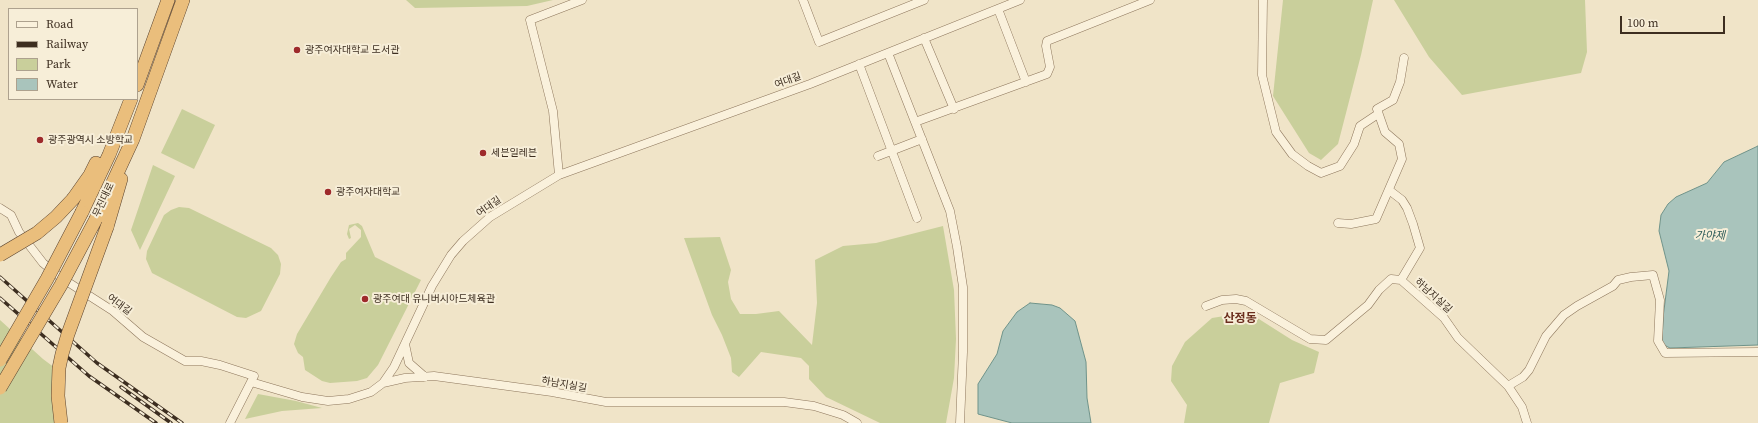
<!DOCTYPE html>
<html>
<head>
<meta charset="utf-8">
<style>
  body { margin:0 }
  #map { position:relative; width:1758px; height:423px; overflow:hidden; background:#f0e4c8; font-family:"Source Serif 4",serif }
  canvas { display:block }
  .legend { position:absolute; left:8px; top:8px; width:130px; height:92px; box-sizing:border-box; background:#f7eed8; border:1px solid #ada18e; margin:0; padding:5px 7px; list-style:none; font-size:12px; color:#3d2e20 }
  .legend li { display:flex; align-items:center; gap:8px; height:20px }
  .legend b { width:20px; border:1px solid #ada18e }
  .scale { position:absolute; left:1620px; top:16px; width:105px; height:18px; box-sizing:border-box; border:2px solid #3d2e20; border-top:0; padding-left:5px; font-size:12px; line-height:14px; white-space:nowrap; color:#3d2e20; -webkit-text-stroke:3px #f7eed8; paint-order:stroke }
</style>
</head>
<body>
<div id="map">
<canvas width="1758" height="423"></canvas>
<ul class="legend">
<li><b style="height:5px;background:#faf1dc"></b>Road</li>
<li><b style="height:5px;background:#3d2e20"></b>Railway</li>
<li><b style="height:11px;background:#c9cf9b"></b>Park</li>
<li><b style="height:11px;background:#a9c4bc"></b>Water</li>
</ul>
<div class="scale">100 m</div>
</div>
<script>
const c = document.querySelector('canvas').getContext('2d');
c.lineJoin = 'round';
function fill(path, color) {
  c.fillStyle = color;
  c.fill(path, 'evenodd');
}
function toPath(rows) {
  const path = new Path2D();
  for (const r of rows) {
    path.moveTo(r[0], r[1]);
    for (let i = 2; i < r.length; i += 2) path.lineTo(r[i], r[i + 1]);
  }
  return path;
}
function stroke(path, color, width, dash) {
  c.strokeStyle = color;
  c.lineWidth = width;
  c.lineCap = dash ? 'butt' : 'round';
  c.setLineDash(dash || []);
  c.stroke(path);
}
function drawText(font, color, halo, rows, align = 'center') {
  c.font = font + ' "Source Serif 4","Noto Sans KR",serif';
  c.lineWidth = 4;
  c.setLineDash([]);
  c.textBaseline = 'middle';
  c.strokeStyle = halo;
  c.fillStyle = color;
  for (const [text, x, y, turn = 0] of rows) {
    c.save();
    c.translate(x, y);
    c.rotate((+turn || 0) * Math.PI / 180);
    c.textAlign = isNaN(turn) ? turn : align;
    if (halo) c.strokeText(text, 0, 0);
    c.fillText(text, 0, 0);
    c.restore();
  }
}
const green = toPath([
  [406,0,553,0,527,6,415,8],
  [1283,0,1373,0,1361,55,1338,144,1321,160,1309,153,1273,96],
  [1394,0,1585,0,1587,52,1581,73,1462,95,1429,57],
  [182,109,215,125,194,169,161,153],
  [153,165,175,176,140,250,131,230],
  [179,207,189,208,271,248,278,255,281,264,280,274,261,311,246,318,237,317,152,273,146,259,147,251,164,215,171,210],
  [358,223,362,226,375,257,421,280,378,365,367,378,357,381,330,383,322,381,305,370,303,357,298,353,294,344,297,334,331,277,341,262,346,259,346,253,361,237,361,230,355,225,349,229,351,238,349,239,347,234,349,225],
  [943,226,954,290,956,339,954,378,946,423,880,423,826,397,809,379,809,366,801,358,761,352,739,377,732,372,731,358,722,335,712,315,684,238,720,237,731,270,728,282,731,299,740,314,756,314,779,311,812,345,817,303,815,260,843,246,876,243],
  [1237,314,1251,314,1292,340,1319,352,1314,373,1280,383,1269,423,1184,423,1187,405,1171,381,1172,366,1185,342,1212,318],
  [0,320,43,359,59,371,60,423,0,423],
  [258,394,296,401,322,408,282,411,245,419]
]);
const water = toPath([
  [1758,146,1758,345,1670,348,1666,346,1662,342,1663,318,1669,271,1659,231,1661,215,1668,204,1676,197,1707,183,1724,162,1758,146],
  [1030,303,1052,305,1060,308,1075,321,1086,362,1087,398,1091,423,1012,423,978,414,978,384,997,354,1003,331,1017,312,1030,303]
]);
const minor = toPath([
  [803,0,819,42,924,0],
  [1263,0,1262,75,1276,132,1292,154,1308,166,1321,173,1340,166,1354,144,1360,126,1378,114],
  [998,9,1026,82],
  [924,38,954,109],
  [888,53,950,211,957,247,963,287,963,352,960,423],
  [859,64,917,218],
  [915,122,1047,74,1050,67,1046,46,1047,41,1150,0],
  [878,156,922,139],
  [559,175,553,111,530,20,582,0],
  [1389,190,1402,200,1407,208,1413,224,1420,248,1401,280],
  [0,208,11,215,19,232,43,263,60,277,113,311,143,337,185,361,201,361,220,365,254,376,230,423],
  [1338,223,1351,224,1376,219,1402,159,1399,144,1385,132,1377,109,1393,100,1400,82,1404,58],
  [1206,306,1222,300,1236,299,1246,301,1310,339,1326,340,1368,305,1379,290,1391,279,1401,280,1444,318,1458,338,1508,386,1522,407,1527,423],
  [405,344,409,363,425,377],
  [251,382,302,397,328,401,349,399,371,392,383,383,394,367,432,286,451,255,463,241,490,217,559,175,810,84,1020,0],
  [383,383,405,378,434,376,552,392,606,402,784,402,814,406,843,415,857,423],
  [1508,386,1523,377,1529,370,1546,336,1564,315,1577,306,1613,286,1618,280,1631,277,1653,275,1660,300,1658,341,1665,353,1758,352]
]);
const trunk = toPath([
  [137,85,168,0],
  [73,199,90,175,96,163],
  [82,212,109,155,131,99],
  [96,219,133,139,183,0],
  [107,227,121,179]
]);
const rail = toPath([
  [0,277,97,363,182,423],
  [0,298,89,376,156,423],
  [121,387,171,423]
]);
const trunkBridge = toPath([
  [0,255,37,233,56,217,73,199],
  [0,360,47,279,82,212],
  [0,388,61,285,96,219],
  [61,423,58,396,59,368,62,354,68,334,107,227]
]);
const markers = [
  [297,50,4,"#9e2a2b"],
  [40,140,4,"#9e2a2b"],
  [483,153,4,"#9e2a2b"],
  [328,192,4,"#9e2a2b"],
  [365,299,4,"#9e2a2b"]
];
const poiNames = [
  ["광주여자대학교 도서관",305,50],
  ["광주광역시 소방학교",48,140],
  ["세븐일레븐",491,153],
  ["광주여자대학교",336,192],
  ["광주여대 유니버시아드체육관",373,299]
];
const streetNames = [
  ["여대길",788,81,-20],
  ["무진대로",104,200,-65],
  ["여대길",489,207,-35],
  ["하남지실길",1433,296,42],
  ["여대길",119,305,37],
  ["하남지실길",564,385,10]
];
const waterNames = [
  ["가야제",1710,236]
];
const quarterNames = [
  ["산정동",1240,319]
];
fill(green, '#c9cf9b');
fill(water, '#a9c4bc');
stroke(water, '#6f938a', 1);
stroke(minor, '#8d765c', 9);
stroke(trunk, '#5b4430', 14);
stroke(minor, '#faf1dc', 8);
stroke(trunk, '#eabe7c', 13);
stroke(rail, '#3d2e20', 3.5);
stroke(rail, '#f7eed8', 2, [6]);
stroke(trunkBridge, '#5b4430', 14, []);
stroke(trunkBridge, '#eabe7c', 13);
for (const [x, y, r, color] of markers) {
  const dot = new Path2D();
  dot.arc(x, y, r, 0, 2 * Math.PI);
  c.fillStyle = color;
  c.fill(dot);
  stroke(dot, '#f7eed8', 1.5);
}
drawText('10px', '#3d2e20', '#f7eed8', poiNames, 'left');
drawText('10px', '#3d2e20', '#f7eed8', streetNames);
drawText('italic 11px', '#2f5d5a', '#f7eed8', waterNames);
drawText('bold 12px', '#6b2e1e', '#f7eed8', quarterNames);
</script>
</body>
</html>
